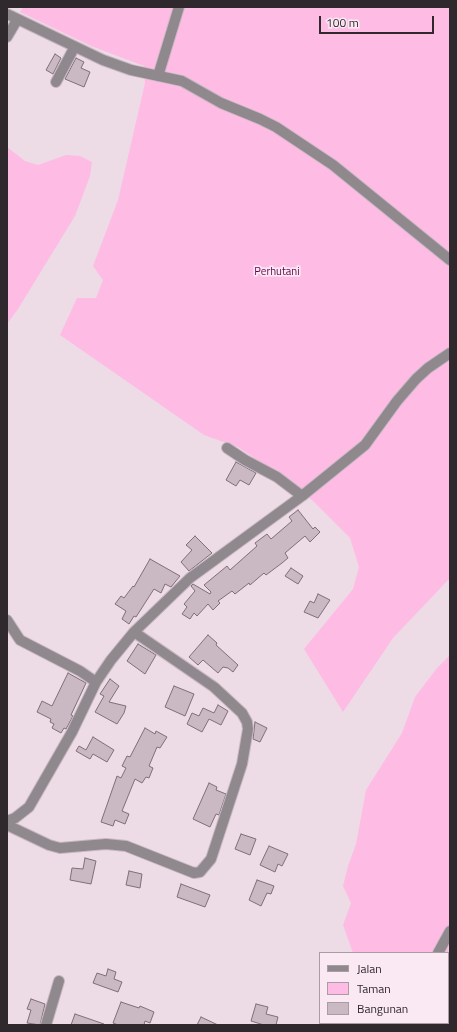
<!DOCTYPE html>
<html>
<head>
<meta charset="utf-8">
<style>
  body { margin:0 }
  #map { position:relative; width:457px; height:1032px; overflow:hidden; background:#eddbe6; font-family:"Titillium Web",sans-serif }
  canvas { display:block }
  .frame { position:absolute; inset:0; border:8px solid #2f282c; pointer-events:none }
  .legend { position:absolute; left:319px; top:952px; width:130px; height:72px; box-sizing:border-box; background:#fae9f3; border:1px solid #a99ca3; margin:0; padding:5px 7px; list-style:none; font-size:12px; color:#2f282c }
  .legend li { display:flex; align-items:center; gap:8px; height:20px }
  .legend b { width:20px; border:1px solid #a99ca3 }
  .scale { position:absolute; left:319px; top:16px; width:115px; height:18px; box-sizing:border-box; border:2px solid #2f282c; border-top:0; padding-left:5px; font-size:12px; line-height:14px; white-space:nowrap; color:#2f282c; -webkit-text-stroke:3px #fae9f3; paint-order:stroke }
</style>
</head>
<body>
<div id="map">
<canvas width="457" height="1032"></canvas>
<div class="frame"></div>
<ul class="legend">
<li><b style="height:5px;background:#8f888c"></b>Jalan</li>
<li><b style="height:11px;background:#febce5"></b>Taman</li>
<li><b style="height:11px;background:#cab8c2"></b>Bangunan</li>
</ul>
<div class="scale">100 m</div>
</div>
<script>
const c = document.querySelector('canvas').getContext('2d');
c.lineJoin = 'round';
function fill(path, color) {
  c.fillStyle = color;
  c.fill(path, 'evenodd');
}
function toPath(rows) {
  const path = new Path2D();
  for (const r of rows) {
    path.moveTo(r[0], r[1]);
    for (let i = 2; i < r.length; i += 2) path.lineTo(r[i], r[i + 1]);
  }
  return path;
}
function stroke(path, color, width, dash) {
  c.strokeStyle = color;
  c.lineWidth = width;
  c.lineCap = dash ? 'butt' : 'round';
  c.setLineDash(dash || []);
  c.stroke(path);
}
function drawText(font, color, halo, rows, align = 'center') {
  c.font = font + ' "Titillium Web",sans-serif';
  c.lineWidth = 3.5;
  c.setLineDash([]);
  c.textBaseline = 'middle';
  c.strokeStyle = halo;
  c.fillStyle = color;
  for (const [text, x, y, turn = 0] of rows) {
    c.save();
    c.translate(x, y);
    c.rotate((+turn || 0) * Math.PI / 180);
    c.textAlign = isNaN(turn) ? turn : align;
    if (halo) c.strokeText(text, 0, 0);
    c.fillText(text, 0, 0);
    c.restore();
  }
}
const green = toPath([
  [23,7,450,7,450,578,393,638,343,712,304,649,353,589,359,567,350,538,312,500,289,482,238,447,204,435,60,335,77,298,96,298,103,280,93,266,118,200,145,83,144,66,91,46,20,12],
  [7,147,25,161,38,165,66,155,80,156,92,162,90,176,75,216,18,309,7,324],
  [450,655,450,1022,448,1020,448,953,353,953,343,925,351,903,343,886,348,866,356,844,366,790,402,733,415,697,437,668]
]);
const building = toPath([
  [55,54,61,58,53,74,46,70,55,54],
  [76,58,84,62,81,68,90,72,84,87,65,79,76,58],
  [236,462,256,473,249,485,240,480,236,486,226,480,236,462],
  [298,510,313,529,315,527,320,532,310,542,305,536,285,553,288,558,282,563,266,575,264,573,250,585,249,583,235,594,232,591,218,601,220,603,213,610,208,604,197,616,194,613,190,619,182,614,187,607,184,604,195,591,191,586,193,584,210,594,211,592,204,585,227,566,230,570,257,546,255,543,267,534,271,539,292,521,289,517,298,510],
  [195,536,212,553,189,571,181,562,192,550,186,545,195,536],
  [150,559,180,576,171,587,165,584,161,593,154,589,136,617,134,616,129,624,122,619,126,611,115,604,121,596,124,598,133,586,134,587,150,559],
  [291,568,303,576,298,584,285,576,291,568],
  [318,594,330,600,318,618,304,612,310,601,314,603,318,594],
  [208,635,217,643,216,645,238,665,233,672,228,668,223,667,218,673,203,660,198,665,189,657,208,635],
  [138,644,156,655,145,674,127,661,138,644],
  [68,673,86,683,71,715,73,716,66,729,64,728,61,733,52,728,54,724,50,722,51,719,37,712,42,701,52,706,68,673],
  [110,679,119,686,109,702,126,706,124,713,117,724,95,712,104,696,100,694,110,679],
  [174,686,194,694,185,716,165,707,174,686],
  [218,705,228,711,221,725,209,719,202,732,187,724,192,713,199,716,203,708,214,713,218,705],
  [255,722,267,728,260,742,253,739,255,722],
  [145,728,155,734,156,731,167,737,160,748,157,747,149,766,153,768,149,778,146,777,142,783,135,779,122,811,129,814,125,824,115,820,113,826,101,822,117,776,121,778,126,768,122,766,127,756,130,757,145,728],
  [93,737,114,750,107,762,93,754,90,759,76,751,79,746,86,750,93,737],
  [209,783,217,787,216,790,226,794,219,815,216,814,210,827,193,819,209,783],
  [241,834,256,839,250,855,235,849,241,834],
  [269,846,288,854,282,866,278,864,275,872,260,865,269,846],
  [85,858,96,861,91,884,70,880,72,868,83,869,85,858],
  [129,871,142,874,140,888,126,885,129,871],
  [257,880,274,886,271,894,267,893,261,906,249,900,257,880],
  [181,884,210,895,205,907,177,897,181,884],
  [108,969,116,972,114,979,122,982,118,992,93,983,97,973,106,976,108,969],
  [31,999,45,1004,40,1025,27,1023,31,1010,27,1009,31,999],
  [121,1002,139,1008,140,1006,154,1012,150,1023,145,1021,144,1025,118,1025,113,1023,121,1002],
  [256,1004,268,1007,266,1014,278,1017,276,1025,264,1025,251,1021,256,1004],
  [75,1014,104,1024,104,1025,71,1025,75,1014],
  [201,1017,218,1025,197,1025,201,1017]
]);
const minor = toPath([
  [7,14,103,60,131,70,182,81,221,103,260,119,276,127,333,165,450,260],
  [7,37,17,20],
  [158,76,179,7],
  [56,82,74,48],
  [227,448,245,460,277,477,302,496],
  [7,620,20,640,80,671,96,682],
  [7,821,15,818,29,807,72,732,96,682,111,660,134,632,190,578,302,496,365,445,397,401,416,379,428,368,450,353],
  [7,825,49,845,60,848,106,844,126,846,194,873,200,872,211,859,242,764,248,729,247,722,242,713,214,687,134,632],
  [438,953,450,931],
  [46,1025,59,981],
  [417,1025,418,1023]
]);
const parkNames = [
  ["Perhutani",277,272]
];
fill(green, '#febce5');
fill(building, '#cab8c2');
stroke(building, '#7e6f78', 1);
stroke(minor, '#c7b7c1', 12);
stroke(minor, '#8f888c', 10);
drawText('11px', '#65004d', '#fae9f3', parkNames);
</script>
</body>
</html>
